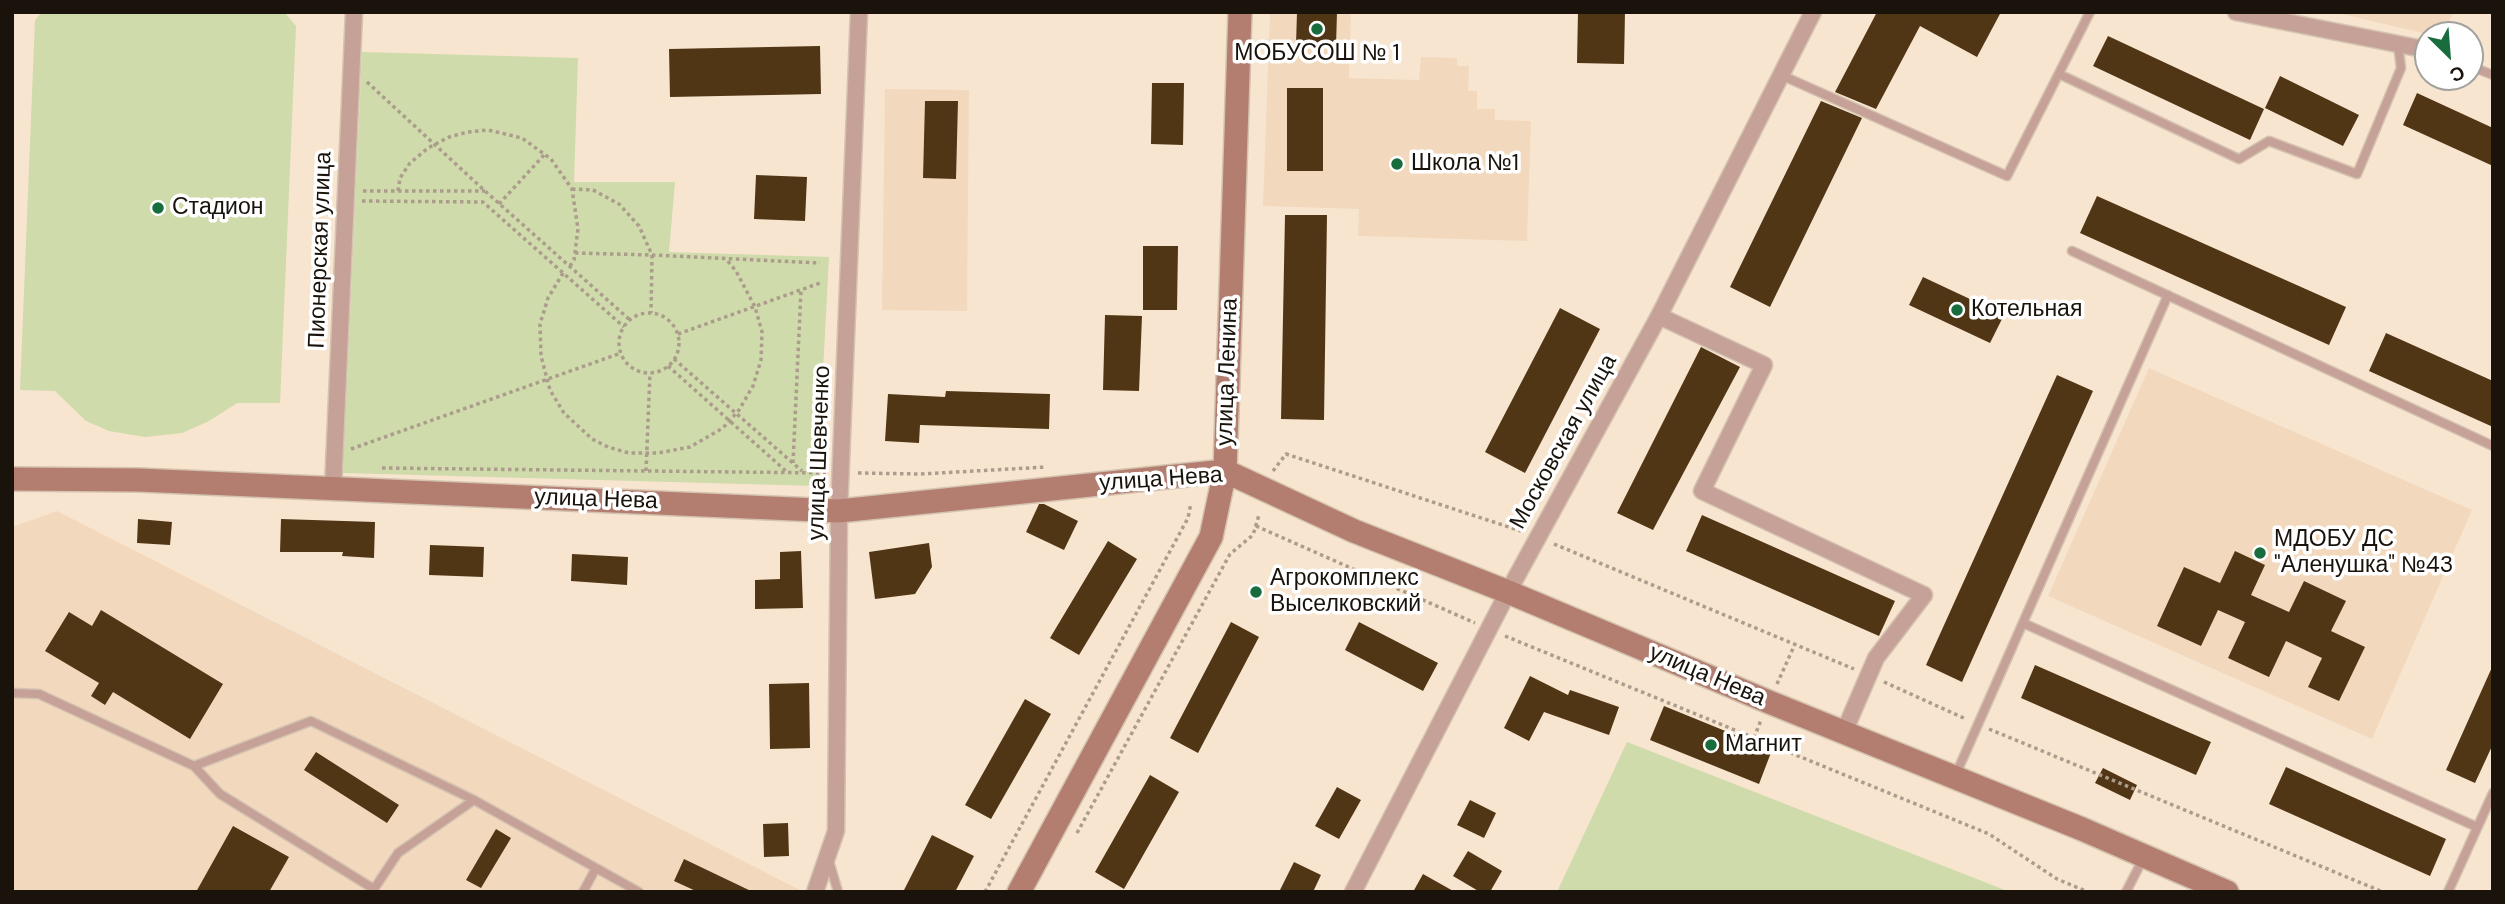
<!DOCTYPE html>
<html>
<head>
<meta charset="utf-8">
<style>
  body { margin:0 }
  #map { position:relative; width:2505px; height:904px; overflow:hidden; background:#f8e5d0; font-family:"DM Sans",sans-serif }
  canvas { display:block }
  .frame { position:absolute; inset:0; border:14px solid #19130b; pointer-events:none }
  .north { position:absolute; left:2414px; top:21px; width:70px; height:70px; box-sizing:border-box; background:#fff; border:2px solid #a3a19d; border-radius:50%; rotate:155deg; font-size:19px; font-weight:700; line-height:28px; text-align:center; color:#19130b }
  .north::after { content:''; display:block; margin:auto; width:24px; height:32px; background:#186c3e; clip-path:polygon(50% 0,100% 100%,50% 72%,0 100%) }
</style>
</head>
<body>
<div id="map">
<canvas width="2505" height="904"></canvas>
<div class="frame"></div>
<div class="north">С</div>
</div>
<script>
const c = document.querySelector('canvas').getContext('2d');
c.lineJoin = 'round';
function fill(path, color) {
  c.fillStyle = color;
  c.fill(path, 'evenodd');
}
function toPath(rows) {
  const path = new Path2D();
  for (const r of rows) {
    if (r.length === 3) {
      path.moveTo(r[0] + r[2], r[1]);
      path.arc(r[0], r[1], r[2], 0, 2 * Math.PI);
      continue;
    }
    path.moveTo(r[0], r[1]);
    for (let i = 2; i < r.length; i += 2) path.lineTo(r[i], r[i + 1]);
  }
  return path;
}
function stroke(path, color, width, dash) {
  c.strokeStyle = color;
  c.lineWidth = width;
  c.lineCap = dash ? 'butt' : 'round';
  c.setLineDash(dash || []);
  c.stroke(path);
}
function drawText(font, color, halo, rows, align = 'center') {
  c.font = font + ' "DM Sans",sans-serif';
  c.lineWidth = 7;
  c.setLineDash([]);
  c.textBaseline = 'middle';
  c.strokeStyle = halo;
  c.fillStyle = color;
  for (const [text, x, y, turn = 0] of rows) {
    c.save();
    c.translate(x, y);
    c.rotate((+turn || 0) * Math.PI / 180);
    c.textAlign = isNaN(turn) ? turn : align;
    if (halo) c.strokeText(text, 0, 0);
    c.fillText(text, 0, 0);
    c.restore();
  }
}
const built = toPath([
  [1270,12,1351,12,1349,78,1419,80,1421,57,1457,58,1457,66,1469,66,1468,91,1477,91,1477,109,1495,109,1495,120,1531,121,1527,241,1358,236,1359,209,1263,206],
  [2333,12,2454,12,2441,35,2431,35],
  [885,89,969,90,967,311,882,310],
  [2149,368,2472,510,2372,739,2048,596],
  [57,511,804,892,12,892,12,527]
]);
const green = toPath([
  [42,12,284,12,296,26,280,403,237,403,209,421,182,433,145,437,109,431,86,421,55,391,20,390,35,20],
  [362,52,578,58,574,182,675,182,669,252,829,257,817,486,343,473],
  [1627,742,2010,892,1557,892]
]);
const building = toPath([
  [1297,12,1337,12,1336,46,1296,45],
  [1578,12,1625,12,1624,64,1577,63],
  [1877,12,2001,12,1977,57,1920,26,1876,109,1835,92],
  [2108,36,2264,109,2250,140,2093,66],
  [820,46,821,94,670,97,669,49],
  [2280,76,2359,115,2343,146,2265,108],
  [1152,83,1184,83,1183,145,1151,144],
  [1287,88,1323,88,1323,171,1287,171],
  [2417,93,2493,128,2493,166,2403,125],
  [925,101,958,101,956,179,923,178],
  [1821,101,1862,118,1770,307,1730,287],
  [756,175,807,177,805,221,754,219],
  [2097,196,2346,307,2329,345,2080,233],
  [1285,215,1327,215,1324,420,1281,419],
  [1143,246,1178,246,1177,310,1143,310],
  [1923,277,2004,315,1990,343,1909,305],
  [1560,308,1600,329,1525,473,1485,452],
  [1105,315,1142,316,1139,391,1103,390],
  [2386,333,2493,381,2493,427,2369,371],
  [1701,347,1740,367,1653,530,1617,513],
  [2057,375,2093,391,1962,682,1926,665],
  [946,391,1050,394,1049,429,920,425,919,443,885,441,888,394,945,397],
  [1039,504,1044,504,1078,521,1064,550,1026,532],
  [1702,515,1895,601,1879,636,1686,551],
  [138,519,172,522,170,545,137,543],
  [281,519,375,522,374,558,342,556,343,552,280,552],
  [1108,541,1137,559,1079,655,1050,638],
  [929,543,932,567,915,594,875,599,869,552],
  [430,545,484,547,483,577,429,575],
  [801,551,803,608,755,609,755,580,780,579,780,552],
  [2235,551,2265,565,2251,595,2289,612,2304,581,2346,601,2331,631,2365,647,2339,701,2308,687,2322,658,2286,641,2269,677,2228,658,2245,622,2218,610,2201,646,2157,626,2184,567,2220,583],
  [572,554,628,557,627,585,571,581],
  [101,610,223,684,190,739,113,692,105,705,91,696,99,683,45,651,69,612,92,626],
  [1231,622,1259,637,1198,753,1170,738],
  [1359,622,1438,663,1423,691,1345,650],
  [2035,665,2211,742,2196,775,2021,698],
  [2493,665,2493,744,2475,783,2446,770],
  [1530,676,1568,695,1570,690,1619,707,1609,735,1544,712,1529,741,1504,728],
  [809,683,810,748,770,749,769,684],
  [1025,699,1051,714,991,819,965,805],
  [1664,706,1772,750,1759,784,1650,740],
  [316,752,399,805,387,823,304,770],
  [2286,767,2446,839,2430,876,2269,804],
  [2103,768,2137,785,2130,800,2095,783],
  [1150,775,1179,792,1124,889,1095,872],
  [1337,787,1361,800,1339,839,1315,826],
  [1470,800,1496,813,1484,838,1457,825],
  [788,823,789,856,764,857,763,824],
  [233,826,289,857,269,892,196,892],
  [496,829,511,838,481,888,466,880],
  [932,835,974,856,955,892,903,892],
  [1468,851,1502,871,1490,892,1480,892,1453,876],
  [684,859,753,892,698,892,674,881],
  [1294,862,1321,875,1313,892,1279,892],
  [1423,874,1455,892,1413,892]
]);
const path = toPath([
  [367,82,485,191,630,320],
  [572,189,593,190,619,204,639,226,652,255,820,263],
  [363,191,485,191],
  [398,191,400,178,410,163,428,148,449,137,468,132,488,130,522,138,551,159,572,189,578,229,574,260,570,266],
  [362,201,483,202,624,327],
  [499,204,545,154],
  [575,253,652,255,651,313],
  [563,273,548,298,540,324,541,356,550,390,564,413,592,439,608,447,629,453,658,453,690,447,723,428,739,410,753,386,761,360,762,332,755,307,736,271,726,259],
  [649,343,30],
  [678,334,820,283],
  [674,359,802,471],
  [668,366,787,472],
  [351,449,621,353],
  [793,463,801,290],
  [382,468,826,473],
  [646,471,650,373],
  [1273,471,1286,454,1521,531],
  [858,473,921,474,1046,467],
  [1256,526,1475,623],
  [1554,544,1854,669],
  [1505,636,1989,834,2057,879,2088,892],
  [1884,682,1966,719],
  [1777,684,1795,644],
  [1989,729,2383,892],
  [1754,738,1761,720],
  [1077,833,1230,554,1253,535,1259,515],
  [985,892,1188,518,1191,503]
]);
const lane = toPath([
  [2470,66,2493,75],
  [2059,74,2239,159,2269,141,2357,174,2401,68,2398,44],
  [1781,75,2007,176,2090,12],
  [2072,251,2493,446],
  [2023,623,2477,827],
  [12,693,39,694,194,766,311,721,474,800,596,868,583,892],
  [194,766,220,794,374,889,398,853,474,800],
  [1956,774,2168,295],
  [829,861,838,892],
  [596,868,639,892],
  [2126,892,2143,859],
  [2448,892,2493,793]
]);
const street = toPath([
  [2236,12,2423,49],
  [1659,316,1764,365,1702,491,1924,595,1876,658,1844,732],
  [333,489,354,12],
  [815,892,836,831,839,511,859,12],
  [1353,892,1508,592,1659,316,1813,12]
]);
const secondary = toPath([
  [12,479,139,480,839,511,1225,471,1354,531,1508,592,1769,702,2082,829,2227,892],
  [1019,892,1211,537,1225,471,1240,12]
]);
const markers = [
  [1317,29,7,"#186c3e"],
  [1397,164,7,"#186c3e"],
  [158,208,7,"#186c3e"],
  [1957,310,7,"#186c3e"],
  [2260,553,7,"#186c3e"],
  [1256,592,7,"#186c3e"],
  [1711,745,7,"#186c3e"]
];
const poiNames = [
  ["МОБУСОШ № 1",1317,54,"center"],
  ["Школа №1",1411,164],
  ["Стадион",172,208],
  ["Котельная",1971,310],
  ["МДОБУ ДС",2274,540],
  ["\"Аленушка\" №43",2274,566],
  ["Агрокомплекс",1270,579],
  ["Выселковский",1270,605],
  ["Магнит",1725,745]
];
const streetNames = [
  ["Пионерская улица",321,250,-88],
  ["улица Ленина",1228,372,-88],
  ["Московская улица",1564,442,-61],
  ["улица Шевченко",820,453,-88],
  ["улица Нева",1161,480,-4],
  ["улица Нева",596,500,2],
  ["улица Нева",1707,676,23]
];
fill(built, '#f2d9be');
fill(green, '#cfdbaa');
fill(building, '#513615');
stroke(lane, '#d4c3b0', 11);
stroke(street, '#d4c3b0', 19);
stroke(secondary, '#d4c3b0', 26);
stroke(path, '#ab9c8c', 3.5, [3.5, 3.5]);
stroke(lane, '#c6a198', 8);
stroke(street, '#c6a198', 16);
stroke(secondary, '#b37e70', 23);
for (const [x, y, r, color] of markers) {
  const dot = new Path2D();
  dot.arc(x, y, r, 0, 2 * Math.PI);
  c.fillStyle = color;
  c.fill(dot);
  stroke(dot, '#fff', 2.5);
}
drawText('23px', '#19130b', '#fff', poiNames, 'left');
drawText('23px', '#19130b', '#fff', streetNames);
</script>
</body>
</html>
